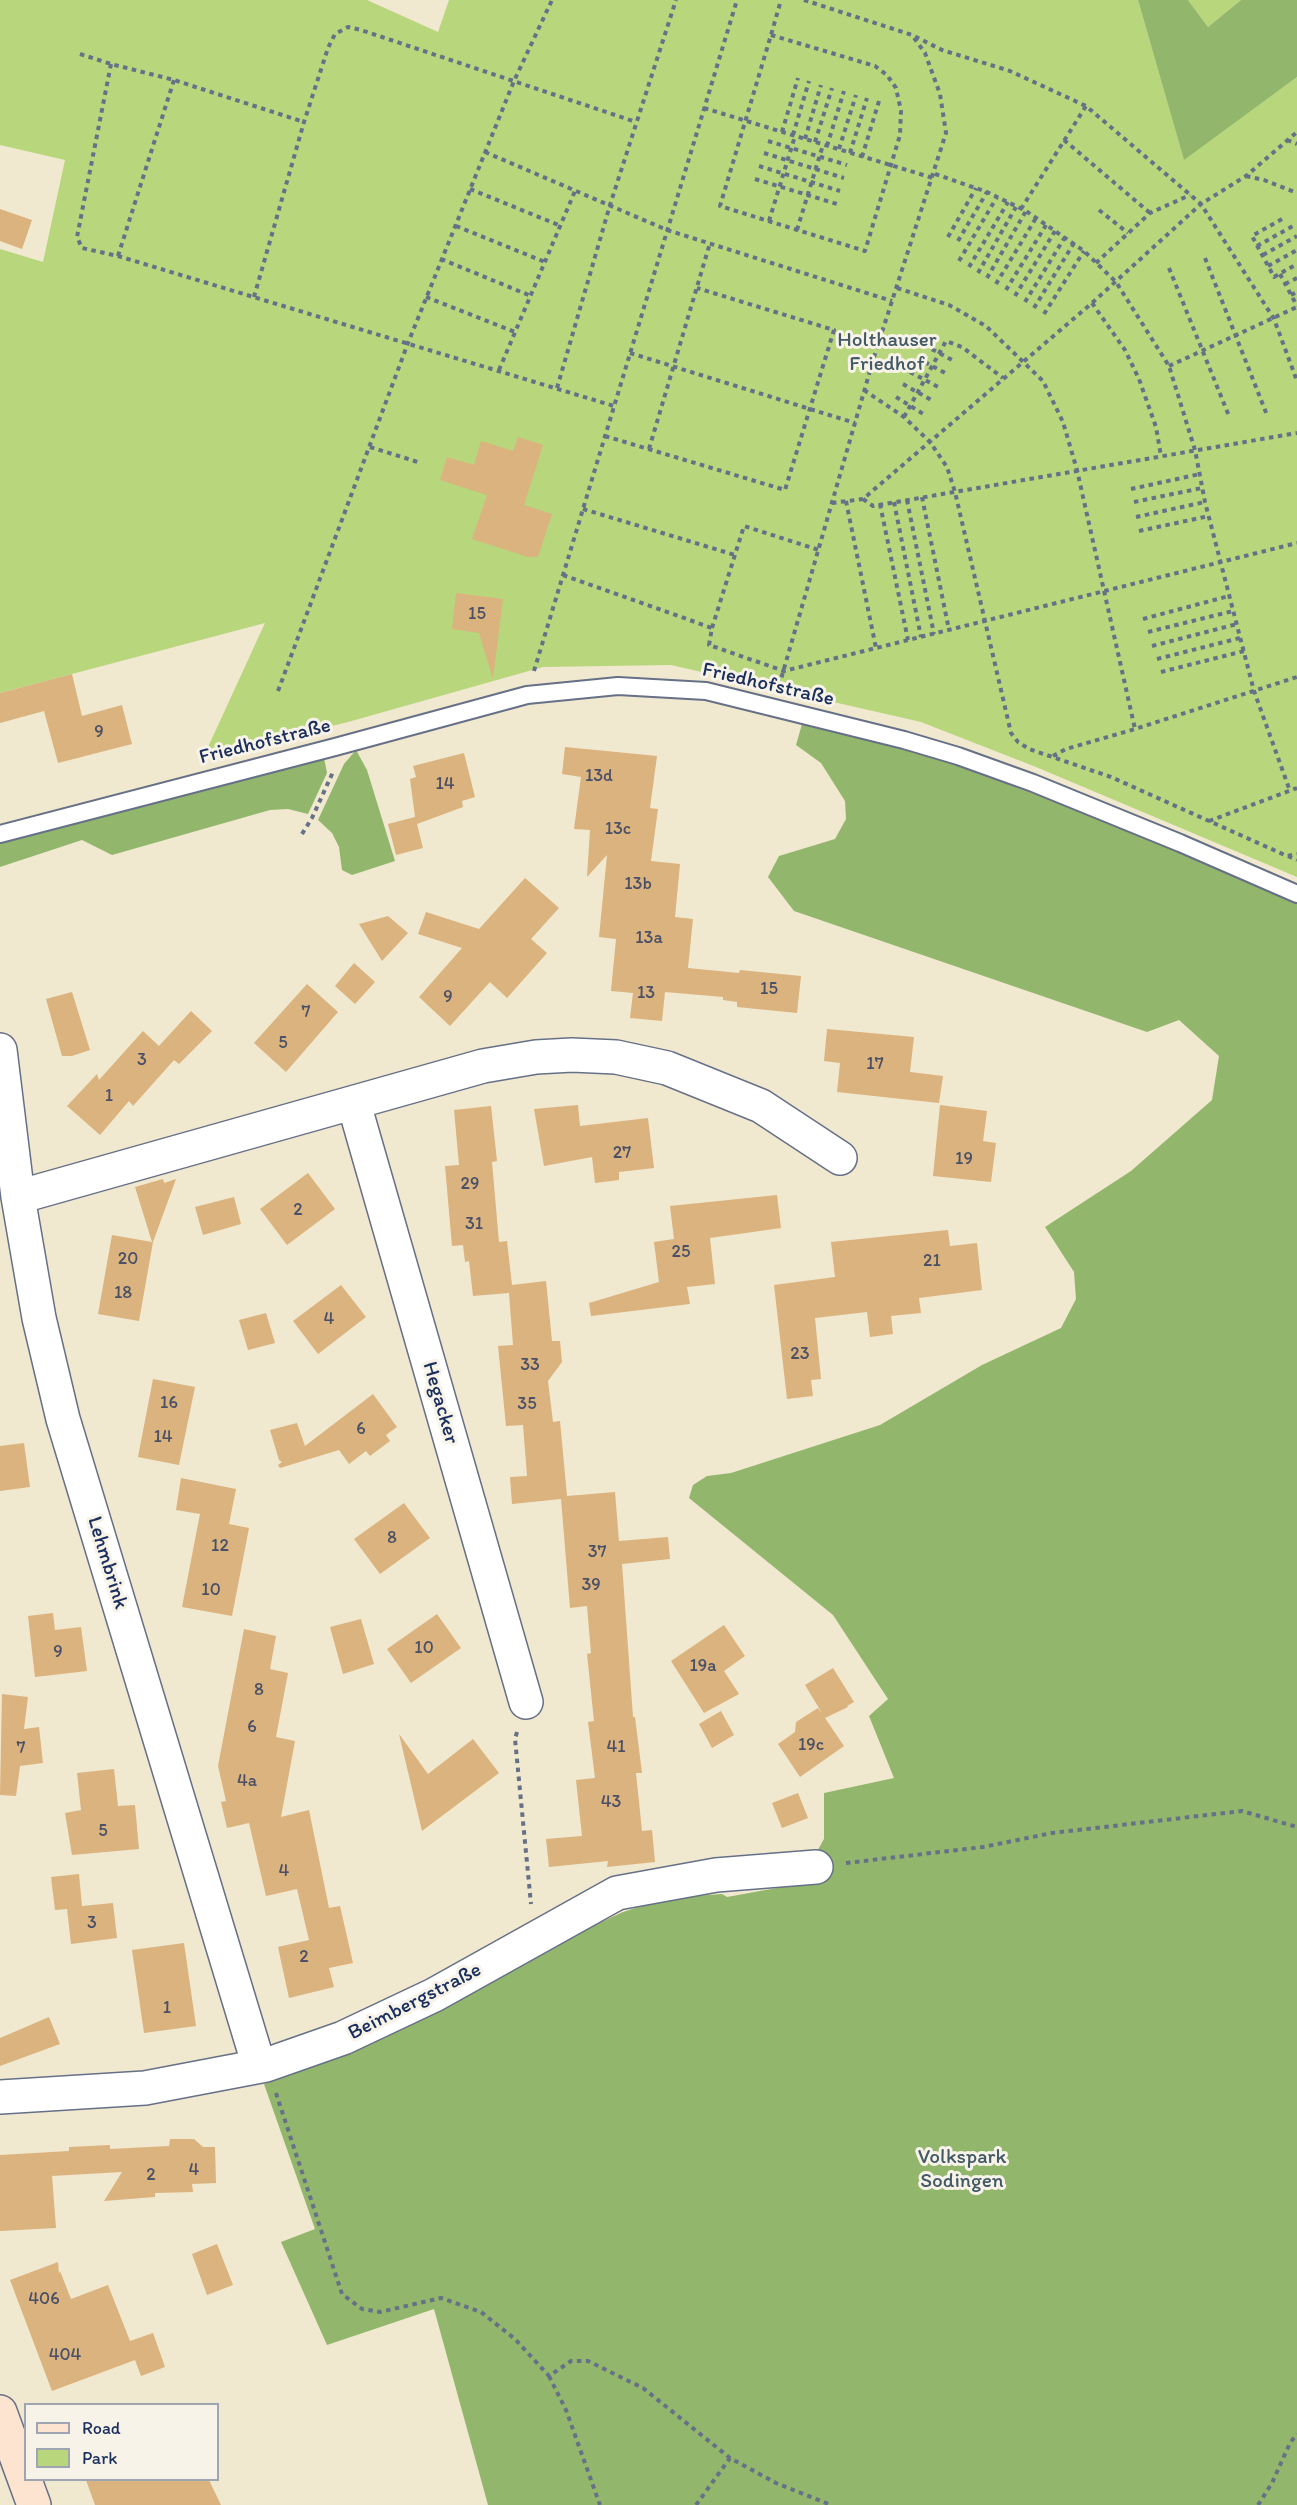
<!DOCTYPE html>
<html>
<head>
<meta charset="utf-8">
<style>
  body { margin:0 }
  #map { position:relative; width:1297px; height:2505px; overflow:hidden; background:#f0e8cf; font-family:Itim,sans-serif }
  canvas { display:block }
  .legend { position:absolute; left:24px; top:2403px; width:195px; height:78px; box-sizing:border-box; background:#f7f3e8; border:2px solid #9fa5b1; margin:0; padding:8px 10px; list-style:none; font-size:18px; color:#1b2f5e }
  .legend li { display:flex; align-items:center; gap:12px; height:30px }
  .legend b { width:30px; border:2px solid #9fa5b1 }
</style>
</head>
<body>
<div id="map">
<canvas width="1297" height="2505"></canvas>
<ul class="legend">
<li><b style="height:8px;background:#fde4d1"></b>Road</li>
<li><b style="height:16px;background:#b8d67c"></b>Park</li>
</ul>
</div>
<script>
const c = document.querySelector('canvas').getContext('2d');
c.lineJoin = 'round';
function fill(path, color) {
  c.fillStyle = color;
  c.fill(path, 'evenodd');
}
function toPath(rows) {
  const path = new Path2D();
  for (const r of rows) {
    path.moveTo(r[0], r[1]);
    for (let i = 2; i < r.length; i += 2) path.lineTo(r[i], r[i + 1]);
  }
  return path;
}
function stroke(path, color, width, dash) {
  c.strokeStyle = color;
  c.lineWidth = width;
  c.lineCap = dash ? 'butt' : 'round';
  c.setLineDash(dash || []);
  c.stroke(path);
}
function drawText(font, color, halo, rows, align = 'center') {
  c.font = font + ' Itim,sans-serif';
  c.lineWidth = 6;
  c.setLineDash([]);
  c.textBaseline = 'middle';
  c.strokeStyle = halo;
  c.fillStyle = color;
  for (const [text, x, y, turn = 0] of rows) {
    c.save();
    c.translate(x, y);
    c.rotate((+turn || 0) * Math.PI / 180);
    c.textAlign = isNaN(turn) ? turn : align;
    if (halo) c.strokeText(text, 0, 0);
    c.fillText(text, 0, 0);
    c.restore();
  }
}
const green = toPath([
  [0,0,367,0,438,32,449,0,1138,0,1184,159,1297,77,1297,877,1036,767,921,722,671,665,543,667,348,722,203,758,265,623,0,693,0,249,43,262,65,160,0,145],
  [1188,0,1241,0,1208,27]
]);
const forest = toPath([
  [1138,0,1188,0,1208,27,1241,0,1297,0,1297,77,1184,160],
  [802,724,903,746,957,763,1020,789,1092,814,1297,901,1297,2505,488,2505,434,2309,327,2345,281,2242,315,2229,264,2084,330,2059,545,1948,623,1912,666,1898,722,1894,727,1897,799,1884,824,1839,824,1793,894,1778,869,1716,888,1699,833,1615,689,1498,693,1485,707,1476,731,1473,880,1425,982,1365,1061,1328,1076,1299,1074,1272,1045,1227,1131,1171,1212,1100,1219,1056,1179,1020,1147,1032,794,911,768,877,779,856,835,839,846,819,845,801,821,763,796,745],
  [356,750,367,770,395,861,352,875,342,870,339,847,332,833,318,820,344,764],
  [324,758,327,773,308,814,288,809,270,810,112,855,82,840,0,867,0,842]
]);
const building = toPath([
  [0,209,32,220,22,249,0,241],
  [518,437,543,445,524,505,552,514,538,557,528,557,472,539,487,495,440,480,447,457,474,465,481,441,513,451],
  [456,593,503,599,493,679,479,633,452,629],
  [72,674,82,716,122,705,132,744,58,763,44,711,0,723,0,693],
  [565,747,657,756,650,808,658,809,651,861,680,864,675,917,693,919,688,968,739,973,740,970,801,976,797,1013,737,1007,737,1002,723,1000,723,997,665,992,662,1021,630,1018,633,993,611,991,616,939,599,937,607,855,587,877,590,830,574,829,581,777,562,774],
  [464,753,475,797,462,801,463,807,417,824,423,848,396,855,388,824,415,817,410,779,416,777,413,766],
  [525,878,559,908,531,939,547,953,507,998,490,982,450,1026,419,997,462,948,418,934,426,912,479,929],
  [388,916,408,933,382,961,359,924],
  [354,963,375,982,355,1004,335,986],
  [307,984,338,1012,286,1072,254,1043],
  [72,992,90,1050,72,1056,62,1056,46,999],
  [191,1011,212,1031,179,1064,174,1060,133,1106,129,1101,100,1135,67,1106,97,1074,99,1080,143,1031,159,1046],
  [827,1029,914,1037,910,1072,943,1076,939,1103,837,1092,840,1063,824,1061],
  [578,1105,580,1126,648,1118,654,1168,619,1172,619,1180,595,1183,592,1157,544,1166,534,1109],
  [940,1105,987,1111,983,1141,996,1143,991,1182,933,1176],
  [491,1106,497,1161,492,1162,499,1242,507,1241,512,1285,546,1281,552,1341,560,1341,562,1362,548,1381,553,1422,560,1421,567,1496,615,1492,619,1541,668,1537,670,1559,622,1564,633,1717,635,1717,642,1773,636,1773,642,1831,652,1830,655,1862,607,1867,608,1861,549,1867,546,1839,582,1836,576,1780,595,1778,588,1722,594,1721,587,1654,591,1653,587,1606,570,1608,561,1499,512,1504,510,1477,527,1476,523,1425,506,1426,498,1346,513,1345,509,1293,473,1296,469,1261,465,1262,463,1245,452,1246,445,1166,459,1165,454,1110],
  [308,1173,335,1209,287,1245,260,1209],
  [163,1179,164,1183,176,1179,153,1242,139,1321,98,1314,112,1235,152,1242,135,1187],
  [777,1195,781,1228,710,1238,715,1284,687,1287,690,1304,591,1316,589,1303,659,1282,654,1242,674,1239,670,1206],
  [234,1197,241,1224,203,1235,195,1207],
  [948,1230,950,1246,977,1243,982,1290,919,1298,921,1313,891,1316,893,1334,870,1337,867,1312,815,1318,821,1379,811,1380,813,1396,787,1399,774,1285,835,1277,831,1242],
  [341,1285,366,1317,318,1354,293,1321],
  [266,1313,275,1343,248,1350,239,1320],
  [153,1379,195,1387,179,1465,138,1457],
  [373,1394,397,1427,386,1435,390,1441,370,1456,366,1451,349,1464,339,1450,280,1468,278,1465,282,1462,279,1460,270,1430,297,1423,305,1446],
  [24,1443,30,1487,0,1491,0,1446],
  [181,1478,236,1489,229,1524,249,1528,232,1616,182,1607,200,1514,176,1510],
  [404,1503,430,1538,380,1574,354,1539],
  [53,1613,55,1630,81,1627,87,1671,35,1677,28,1616],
  [437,1614,461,1648,411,1683,387,1649],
  [361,1619,374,1664,343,1674,330,1627],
  [724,1625,745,1656,724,1671,739,1694,704,1713,671,1661],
  [244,1629,276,1636,270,1669,288,1673,276,1737,295,1741,281,1817,309,1810,329,1908,340,1906,353,1963,329,1968,334,1987,289,1998,278,1947,309,1940,297,1889,266,1896,249,1823,227,1828,221,1802,226,1801,218,1766],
  [833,1668,854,1702,847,1706,848,1707,825,1718,844,1746,800,1777,778,1744,795,1732,796,1722,818,1708,822,1713,805,1685],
  [2,1694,28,1697,24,1729,39,1727,43,1763,20,1766,16,1796,0,1795],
  [721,1711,734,1735,712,1748,699,1724],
  [399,1734,428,1774,473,1739,499,1773,422,1831],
  [114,1769,118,1806,135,1805,139,1849,72,1855,65,1813,81,1810,77,1773],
  [798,1793,808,1818,782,1828,772,1803],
  [79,1874,82,1906,113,1903,117,1938,71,1944,67,1909,55,1910,51,1877],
  [184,1943,196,2026,144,2033,132,1950],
  [49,2017,60,2044,0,2066,0,2038],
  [170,2139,194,2139,203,2147,215,2147,216,2183,192,2184,193,2192,155,2193,155,2197,104,2201,122,2172,52,2176,56,2228,0,2231,0,2155,69,2151,69,2147,110,2145,110,2149,169,2146],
  [217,2244,233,2285,207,2295,192,2254],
  [58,2262,59,2274,60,2271,71,2299,108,2285,130,2341,153,2333,165,2367,141,2376,135,2360,52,2391,10,2280],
  [86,2480,209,2480,221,2505,95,2505]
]);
const path = toPath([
  [804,0,912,35,942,50,1010,71,1086,106,1201,204,1274,319,1297,381],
  [771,35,875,66,887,75,896,88,901,111,900,135,865,251,720,206,771,35,781,0],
  [80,54,111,64,174,80,304,122],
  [111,64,77,237,82,248,118,256,614,406],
  [704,108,933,178],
  [782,132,798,78],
  [793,135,809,81],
  [805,139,821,85],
  [1064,140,1150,213],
  [1287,140,1297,144],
  [768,141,847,165],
  [815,142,832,88],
  [827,146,844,91],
  [839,149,856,95],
  [485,152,667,230,892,301],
  [764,153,844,178],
  [850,153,867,98],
  [862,157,879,101],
  [759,166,840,191],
  [935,174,987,192,1026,211,1084,251,1116,282,1169,366,1195,450,1205,502,1254,691,1290,791],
  [1246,176,1264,180,1297,193],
  [755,179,837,204],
  [470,189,561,226],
  [1021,209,1086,106],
  [1099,210,1128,233],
  [1282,219,1252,236,1274,277,1297,264],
  [769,221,795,136],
  [456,226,545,262],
  [797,230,823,145],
  [948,237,976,188],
  [958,241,987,192],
  [1257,246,1293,226],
  [1263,255,1297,236],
  [118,256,174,80],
  [1205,258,1267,415],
  [441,259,531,296],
  [959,261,997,197],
  [1096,263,1150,213,1190,195],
  [1268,266,1297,250],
  [969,267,1008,202],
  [1169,268,1229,416],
  [978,273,1016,207],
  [1280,274,1297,306],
  [987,278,1026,211],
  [996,284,1036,218],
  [1285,284,1297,278],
  [897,288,949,305,986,326,1043,381,1063,422,1077,470,1135,729],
  [1006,290,1046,225],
  [1291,295,1297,292],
  [1015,296,1055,231],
  [254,297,304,122,328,48,335,34,348,27,361,30,636,122],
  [426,297,515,332],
  [1025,302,1065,237],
  [1092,303,1125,350,1139,379,1156,427,1161,456],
  [1034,308,1074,243],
  [1044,314,1084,251],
  [924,345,954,361],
  [630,353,855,423],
  [917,358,947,374],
  [1169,366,1297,307],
  [499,370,575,191],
  [910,372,940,388],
  [903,384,933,401],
  [557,388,610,205,676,0],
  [864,390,904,417,930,442,947,467,955,492,1011,733,1018,742,1029,749,1111,777,1287,856,1297,854],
  [896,397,925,415],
  [904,417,946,341,962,347,1003,378],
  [605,436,785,490,834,330,697,288],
  [370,447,421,463],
  [649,449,710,243],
  [1131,489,1200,474],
  [922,497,949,630],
  [863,499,873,506,1297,433],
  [907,500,934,634],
  [846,501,876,648],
  [894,502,921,637],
  [1134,502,1202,488],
  [832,503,863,499,1092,303,1201,204,1246,176,1297,132],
  [880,504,908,640],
  [583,509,735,555],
  [1136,517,1205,502],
  [1139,531,1209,516],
  [563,575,712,628,709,645,784,671,1297,543],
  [1143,619,1229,596],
  [712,628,744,526,819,550],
  [1148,632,1233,611],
  [1152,646,1237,624],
  [1157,659,1240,638],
  [534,671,737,0],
  [1161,672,1244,651],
  [779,686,874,357,946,133,940,94,925,53,912,35],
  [278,691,408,343,514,81,552,0],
  [1053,756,1066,749,1135,729,1297,677],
  [1209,821,1297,788],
  [302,834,312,818,333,772],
  [1288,856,1297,860],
  [517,1732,515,1739,531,1904],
  [846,1863,983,1847,1052,1833,1242,1811,1297,1827],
  [276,2093,342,2294,362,2309,380,2312,441,2298,481,2312,515,2339,549,2376,571,2361,588,2361,643,2388,730,2458,776,2483,831,2505],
  [549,2376,566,2410,600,2505],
  [696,2505,730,2458],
  [1258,2505,1272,2483,1290,2443,1297,2434]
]);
const lane = toPath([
  [0,834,335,747,527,695,618,686,706,691,904,740,958,756,1033,783,1180,843,1297,894]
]);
const street = toPath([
  [0,1050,18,1197,39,1318,63,1419,259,2066],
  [354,1104,526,1702],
  [18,1197,483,1066,536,1057,572,1055,616,1057,667,1068,761,1106,840,1158],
  [0,2097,145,2088,266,2065,343,2038,434,1995,617,1893,716,1875,816,1867]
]);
const secondary = toPath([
  [0,2412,34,2505]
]);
const numberNames = [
  ["15",477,614],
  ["9",99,732],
  ["13d",599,776],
  ["14",445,784],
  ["13c",618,829],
  ["13b",638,884],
  ["13a",649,938],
  ["15",769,989],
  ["13",646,993],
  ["9",448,997],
  ["7",306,1012],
  ["5",283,1043],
  ["3",142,1060],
  ["17",875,1064],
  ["1",109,1096],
  ["27",622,1153],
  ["19",964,1159],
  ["29",470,1184],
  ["2",298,1210],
  ["31",474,1224],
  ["25",681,1252],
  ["20",128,1259],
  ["21",932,1261],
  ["18",123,1293],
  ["4",329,1319],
  ["23",800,1354],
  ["33",530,1365],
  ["16",169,1403],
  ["35",527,1404],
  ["6",361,1429],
  ["14",163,1437],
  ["8",392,1538],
  ["12",220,1546],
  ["37",597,1552],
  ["39",591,1585],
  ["10",211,1590],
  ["10",424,1648],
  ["9",58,1652],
  ["19a",703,1666],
  ["8",259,1690],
  ["6",252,1727],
  ["19c",811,1745],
  ["41",616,1747],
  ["7",21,1748],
  ["4a",247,1781],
  ["43",611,1802],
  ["5",103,1831],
  ["4",284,1871],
  ["3",92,1923],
  ["2",304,1957],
  ["1",167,2008],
  ["4",194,2170],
  ["2",151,2175],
  ["406",44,2299],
  ["404",65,2355]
];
const parkNames = [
  ["Holthauser",887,341],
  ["Friedhof",887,365],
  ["Volkspark",962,2158],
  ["Sodingen",962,2182]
];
const streetNames = [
  ["Friedhofstraße",768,685,13],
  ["Friedhofstraße",265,742,-14],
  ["Hegacker",440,1403,74],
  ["Lehmbrink",107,1563,73],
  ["Beimbergstraße",415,2002,-27]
];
fill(green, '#b8d67c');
fill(forest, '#92b76c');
fill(building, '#dbb37e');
stroke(lane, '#667086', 20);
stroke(street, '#667086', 36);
stroke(secondary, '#667086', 36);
stroke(path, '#667086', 4, [4.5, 4.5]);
stroke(lane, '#fff', 16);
stroke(street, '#fff', 33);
stroke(secondary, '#fde4d1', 33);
drawText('18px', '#4b5066', null, numberNames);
drawText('21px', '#425966', '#f7f3e8', parkNames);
drawText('21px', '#1b2f5e', '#f7f3e8', streetNames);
</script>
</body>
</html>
